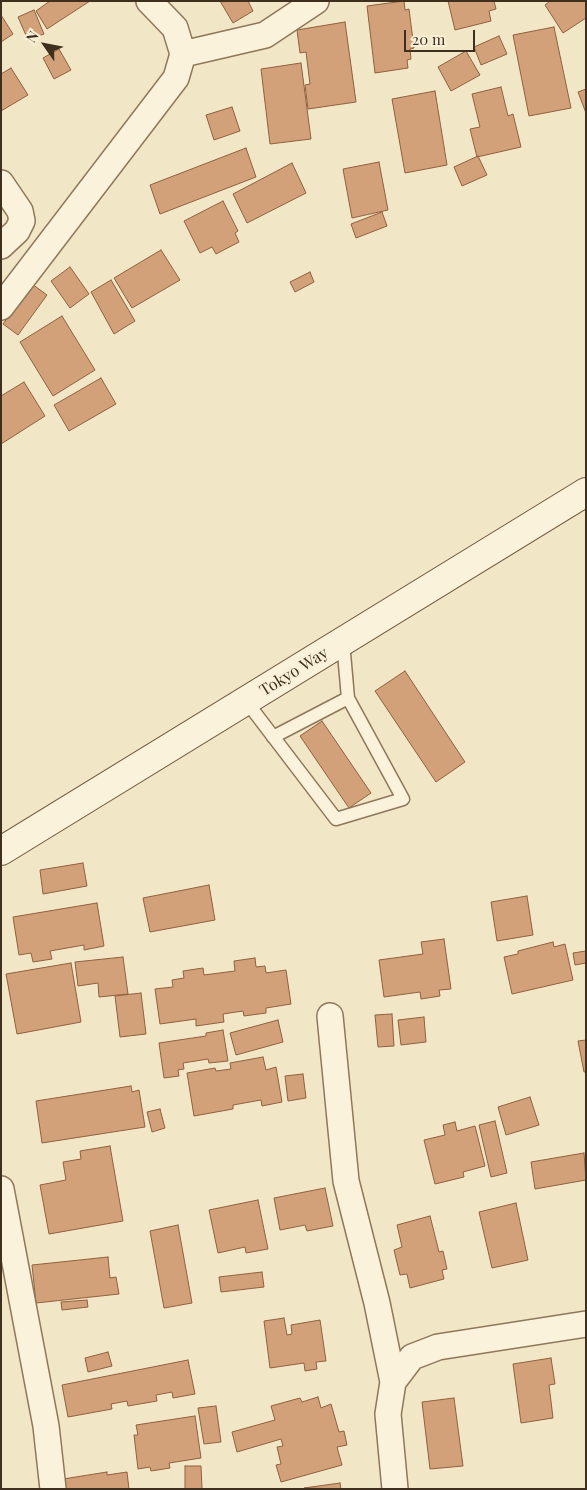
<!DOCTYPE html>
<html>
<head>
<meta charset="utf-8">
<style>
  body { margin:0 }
  #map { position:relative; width:587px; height:1490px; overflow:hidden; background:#f1e6c6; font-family:"Playfair Display",serif }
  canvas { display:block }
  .frame { position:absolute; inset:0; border:2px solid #3e2f1f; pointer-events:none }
  .north { position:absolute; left:20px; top:20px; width:50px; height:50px; -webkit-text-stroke:4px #f8efd7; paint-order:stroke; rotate:303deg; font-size:14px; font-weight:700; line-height:20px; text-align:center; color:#3e2f1f }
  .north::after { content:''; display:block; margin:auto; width:18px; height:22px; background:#3e2f1f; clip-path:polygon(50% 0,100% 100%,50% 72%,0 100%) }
  .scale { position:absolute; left:404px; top:30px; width:71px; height:22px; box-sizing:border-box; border:2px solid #3e2f1f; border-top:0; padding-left:6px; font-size:15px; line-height:18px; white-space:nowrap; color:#3e2f1f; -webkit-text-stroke:4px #f8efd7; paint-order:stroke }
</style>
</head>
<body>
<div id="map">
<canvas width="587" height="1490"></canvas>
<div class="frame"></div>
<div class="north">N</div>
<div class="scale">20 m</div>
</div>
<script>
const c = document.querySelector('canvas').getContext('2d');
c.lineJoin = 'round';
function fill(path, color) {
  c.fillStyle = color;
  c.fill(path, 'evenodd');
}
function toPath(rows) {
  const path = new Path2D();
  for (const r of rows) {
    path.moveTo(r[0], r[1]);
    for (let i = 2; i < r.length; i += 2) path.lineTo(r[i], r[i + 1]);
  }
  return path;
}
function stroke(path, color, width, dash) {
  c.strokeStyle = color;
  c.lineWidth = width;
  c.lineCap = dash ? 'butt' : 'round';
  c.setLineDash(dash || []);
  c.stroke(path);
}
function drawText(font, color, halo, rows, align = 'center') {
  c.font = font + ' "Playfair Display",serif';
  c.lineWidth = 4;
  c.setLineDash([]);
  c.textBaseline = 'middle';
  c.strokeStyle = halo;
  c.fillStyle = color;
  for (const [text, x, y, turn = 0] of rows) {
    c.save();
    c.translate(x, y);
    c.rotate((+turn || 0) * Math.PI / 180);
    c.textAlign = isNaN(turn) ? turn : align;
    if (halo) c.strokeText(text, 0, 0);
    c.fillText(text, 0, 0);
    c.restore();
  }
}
const building = toPath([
  [50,1,90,1,47,29,36,11,50,1],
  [220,1,248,1,253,11,233,23,220,1],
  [404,1,405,10,409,9,414,48,410,49,411,59,407,60,408,68,375,73,367,6,404,1],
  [448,1,494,1,496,9,489,11,491,21,455,30,448,1],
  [550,1,586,1,586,18,563,33,545,5,550,1],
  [34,10,44,34,28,40,18,17,34,10],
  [1,15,13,34,1,42,1,15],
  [345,22,356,102,308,109,305,85,310,84,306,52,300,53,297,30,345,22],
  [554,27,571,108,529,116,513,35,554,27],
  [499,36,507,54,481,65,474,47,499,36],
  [59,49,71,70,54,79,43,58,59,49],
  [466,51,480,75,451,91,438,67,466,51],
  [301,63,311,139,270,144,261,69,301,63],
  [11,68,28,95,1,111,1,74,11,68],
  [501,87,508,116,513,114,521,147,477,157,470,129,480,127,472,94,501,87],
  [586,89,586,113,578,92,586,89],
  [435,91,447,165,405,173,392,99,435,91],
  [232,107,240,131,214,140,206,115,232,107],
  [246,148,256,177,160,214,150,185,246,148],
  [478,156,487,175,462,186,454,167,478,156],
  [379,162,388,210,352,218,343,169,379,162],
  [292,163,306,193,247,223,233,194,292,163],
  [223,201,238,231,235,233,239,242,216,254,212,247,200,253,184,221,223,201],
  [382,212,387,226,356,238,351,224,382,212],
  [161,250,180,280,132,308,114,278,161,250],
  [70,267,89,294,70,308,51,281,70,267],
  [310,272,314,282,295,292,290,282,310,272],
  [111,280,135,321,114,334,91,292,111,280],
  [32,284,47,295,18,335,3,324,32,284],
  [62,316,95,370,53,396,20,342,62,316],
  [101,378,116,404,69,431,54,405,101,378],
  [24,382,45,416,1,444,1,396,24,382],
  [405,671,465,762,436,782,375,691,405,671],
  [322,721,371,793,349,808,300,736,322,721],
  [83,863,87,886,43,894,40,870,83,863],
  [209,885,215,920,150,932,143,898,209,885],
  [527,896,533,935,497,941,491,902,527,896],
  [97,903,104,946,84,950,84,945,50,951,52,959,33,962,31,953,19,955,13,917,97,903],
  [444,939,451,989,439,990,440,996,421,999,420,992,384,997,379,960,423,954,421,942,444,939],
  [553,942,554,947,565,944,573,980,512,994,504,957,518,954,518,951,553,942],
  [586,951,586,963,575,965,573,953,586,951],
  [123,957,128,994,99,997,98,983,78,986,75,962,123,957],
  [255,958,256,967,265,966,266,973,286,970,291,1004,266,1008,266,1013,244,1016,243,1011,223,1014,224,1022,196,1026,196,1019,160,1024,155,989,173,987,172,980,184,978,183,971,203,968,204,975,235,971,234,961,255,958],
  [71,963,81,1022,17,1034,6,974,71,963],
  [141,993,146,1034,120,1037,115,996,141,993],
  [392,1014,394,1046,378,1047,375,1015,392,1014],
  [424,1017,426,1042,401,1045,398,1020,424,1017],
  [278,1020,283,1042,236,1055,230,1033,278,1020],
  [223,1030,228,1061,209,1063,208,1059,183,1063,184,1069,178,1070,179,1076,164,1078,159,1043,206,1036,206,1033,223,1030],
  [586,1040,586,1072,584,1072,578,1041,586,1040],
  [263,1057,266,1070,276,1067,282,1102,262,1106,261,1100,233,1105,233,1109,194,1116,187,1073,215,1068,216,1071,231,1069,230,1063,263,1057],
  [303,1074,306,1098,288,1101,285,1076,303,1074],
  [131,1086,132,1092,139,1090,145,1127,42,1143,36,1101,131,1086],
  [530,1097,539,1125,506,1135,498,1107,530,1097],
  [160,1109,165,1128,152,1132,147,1112,160,1109],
  [495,1121,507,1173,491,1177,479,1125,495,1121],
  [455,1122,457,1131,475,1126,485,1166,463,1172,464,1177,435,1184,424,1140,445,1135,443,1125,455,1122],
  [110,1146,123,1221,49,1234,40,1185,66,1180,63,1162,81,1159,80,1151,110,1146],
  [584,1153,586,1180,535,1189,531,1162,584,1153],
  [325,1188,333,1226,307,1231,305,1225,280,1230,274,1198,325,1188],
  [258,1200,268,1249,246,1253,245,1247,218,1253,209,1210,258,1200],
  [516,1203,528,1260,492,1268,479,1212,516,1203],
  [430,1216,439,1252,443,1251,447,1269,442,1270,444,1279,410,1288,407,1274,400,1275,394,1250,402,1247,397,1225,430,1216],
  [178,1225,192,1303,164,1308,150,1231,178,1225],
  [108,1257,110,1278,116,1277,119,1294,36,1303,32,1265,108,1257],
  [262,1272,264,1287,221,1292,219,1277,262,1272],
  [87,1300,88,1307,62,1310,61,1302,87,1300],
  [284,1318,287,1335,292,1334,291,1325,320,1320,326,1361,316,1362,317,1369,305,1371,304,1363,270,1368,264,1321,284,1318],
  [108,1352,112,1366,88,1372,85,1358,108,1352],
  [551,1358,555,1384,549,1385,553,1418,521,1423,513,1364,551,1358],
  [188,1360,195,1394,173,1398,172,1392,156,1395,157,1401,128,1406,127,1401,111,1404,112,1409,68,1417,62,1385,188,1360],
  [318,1397,321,1408,331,1404,339,1432,344,1431,347,1445,337,1447,342,1465,281,1482,276,1465,281,1464,277,1447,283,1446,281,1439,237,1452,232,1432,275,1420,271,1406,300,1398,302,1402,318,1397],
  [454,1398,463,1466,430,1469,422,1402,454,1398],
  [216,1406,221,1442,204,1444,198,1408,216,1406],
  [195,1416,201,1458,169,1463,170,1468,151,1471,150,1467,138,1469,134,1435,138,1435,136,1425,195,1416],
  [185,1466,201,1466,202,1489,185,1489,185,1466],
  [107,1472,107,1475,127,1472,129,1489,59,1489,57,1480,107,1472],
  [340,1483,341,1489,304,1488,340,1483]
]);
const lane = toPath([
  [246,701,336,819,403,799,348,698,343,642],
  [273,737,348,698]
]);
const street = toPath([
  [183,54,265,35,316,1],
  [1,183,20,211,22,221,17,231,1,246],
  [1,307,176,78,183,54,175,28,149,1],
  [330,1016,346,1181,377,1303,393,1382],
  [1,1189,46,1426,53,1489],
  [395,1489,388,1414,393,1382,412,1357,438,1347,586,1324]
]);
const secondary = toPath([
  [1,851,586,492]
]);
const streetNames = [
  ["Tokyo Way",294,672,-32]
];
fill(building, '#d2a17a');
stroke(building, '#90603e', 1);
stroke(lane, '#8f775a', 15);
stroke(street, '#8f775a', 28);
stroke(secondary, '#71583d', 30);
stroke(lane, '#fbf2db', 12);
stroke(street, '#fbf2db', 25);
stroke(secondary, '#fbf2db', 28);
drawText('16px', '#3e2f1f', '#f8efd7', streetNames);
</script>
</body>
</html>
